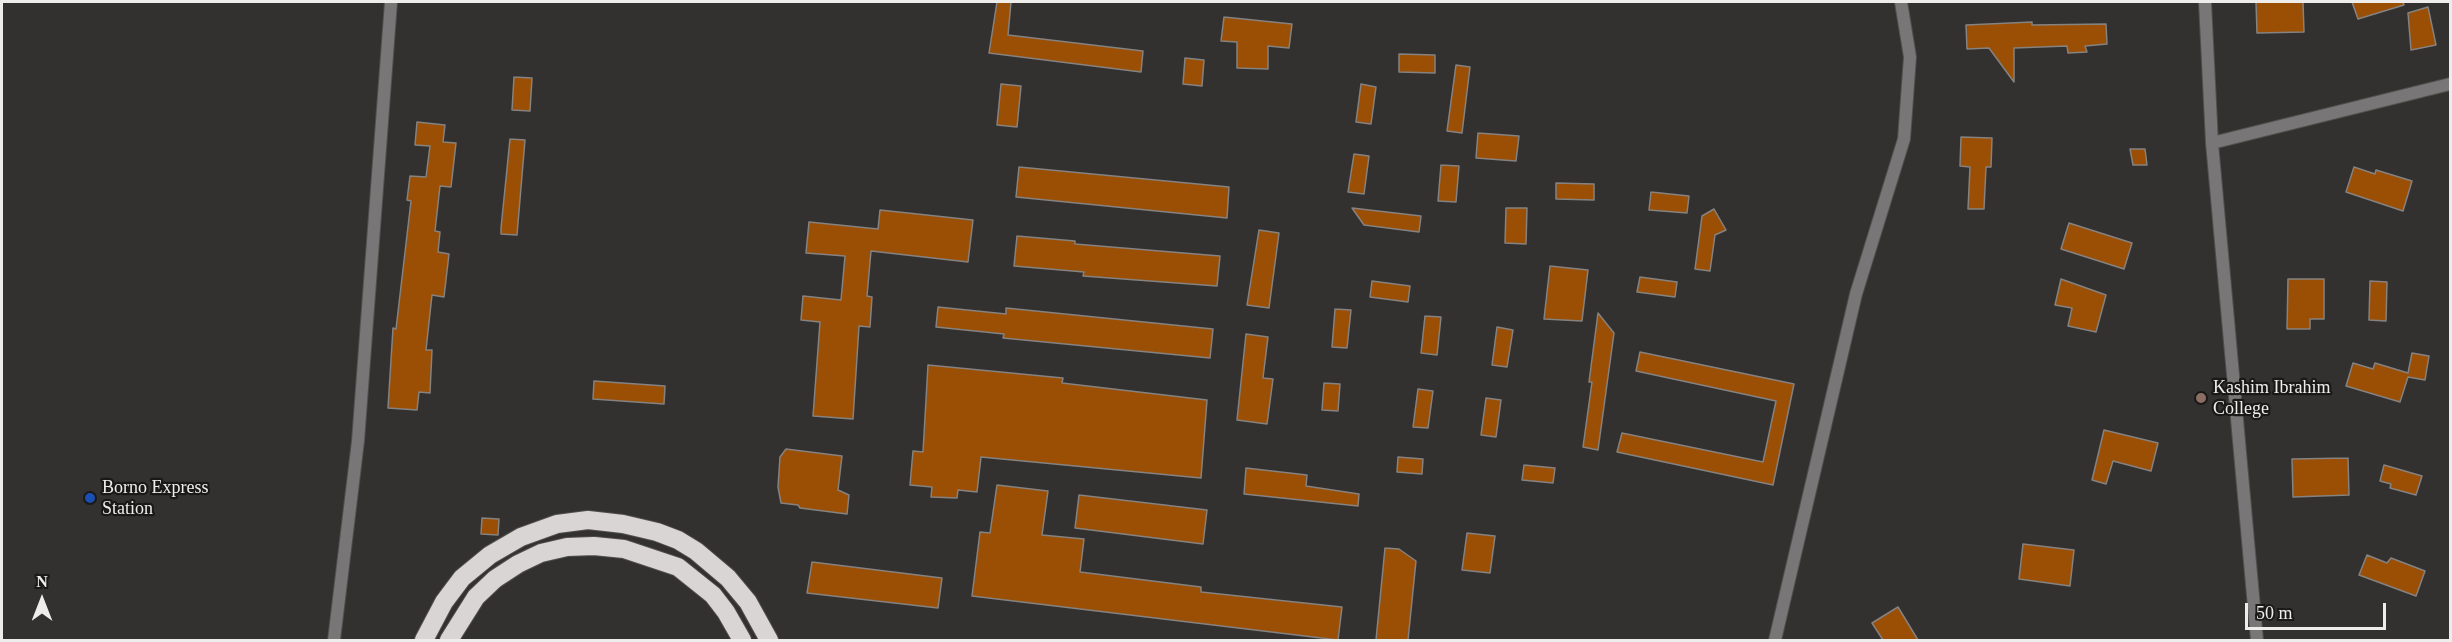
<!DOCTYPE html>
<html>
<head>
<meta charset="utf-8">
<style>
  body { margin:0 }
  #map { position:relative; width:2452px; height:642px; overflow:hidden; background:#33312f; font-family:"Times New Roman",serif }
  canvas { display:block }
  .frame { position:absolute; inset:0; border:3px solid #eeedeb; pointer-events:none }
  .north { position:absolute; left:12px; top:570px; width:60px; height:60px; -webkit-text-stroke:4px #1a1918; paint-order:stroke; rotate:0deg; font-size:16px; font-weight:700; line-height:24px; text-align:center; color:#eeedeb }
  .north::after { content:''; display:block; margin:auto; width:21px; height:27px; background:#eeedeb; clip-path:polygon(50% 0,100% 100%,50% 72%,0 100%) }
  .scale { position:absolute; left:2245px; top:603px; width:141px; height:27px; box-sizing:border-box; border:3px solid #eeedeb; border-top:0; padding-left:8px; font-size:18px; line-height:21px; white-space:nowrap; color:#eeedeb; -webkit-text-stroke:4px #1a1918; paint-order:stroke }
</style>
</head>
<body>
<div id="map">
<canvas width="2452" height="642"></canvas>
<div class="frame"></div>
<div class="north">N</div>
<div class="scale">50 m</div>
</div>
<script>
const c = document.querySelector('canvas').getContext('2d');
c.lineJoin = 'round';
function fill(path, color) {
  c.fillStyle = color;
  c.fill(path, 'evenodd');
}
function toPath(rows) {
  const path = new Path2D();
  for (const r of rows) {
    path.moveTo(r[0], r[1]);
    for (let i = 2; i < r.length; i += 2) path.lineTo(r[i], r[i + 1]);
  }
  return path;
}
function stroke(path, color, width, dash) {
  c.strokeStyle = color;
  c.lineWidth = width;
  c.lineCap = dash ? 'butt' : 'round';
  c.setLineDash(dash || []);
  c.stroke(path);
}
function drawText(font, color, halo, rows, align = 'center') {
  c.font = font + ' "Times New Roman",serif';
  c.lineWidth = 4.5;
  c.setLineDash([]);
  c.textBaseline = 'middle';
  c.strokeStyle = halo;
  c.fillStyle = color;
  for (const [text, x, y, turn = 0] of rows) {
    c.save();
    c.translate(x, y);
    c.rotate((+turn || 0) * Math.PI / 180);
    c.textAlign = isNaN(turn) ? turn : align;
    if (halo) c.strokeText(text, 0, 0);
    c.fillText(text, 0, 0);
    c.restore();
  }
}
const building = toPath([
  [997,2,1011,2,1008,35,1143,51,1141,72,989,53,997,2],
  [2256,2,2303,2,2304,32,2257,33,2256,2],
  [2352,2,2403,2,2404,5,2358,19,2352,2],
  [2428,7,2436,45,2411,50,2408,13,2428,7],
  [1224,17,1292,24,1289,48,1268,46,1268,69,1237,68,1237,42,1221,41,1224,17],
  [2032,22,2032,25,2106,24,2107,44,2085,46,2087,52,2068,53,2067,46,2014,48,2014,82,1989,48,1967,49,1966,25,2032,22],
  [1399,54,1435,55,1435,73,1399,72,1399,54],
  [1185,58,1204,60,1202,86,1183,84,1185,58],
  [1456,65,1470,67,1462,133,1447,131,1456,65],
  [514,77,532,78,530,111,512,110,514,77],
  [1001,84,1021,86,1017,127,997,125,1001,84],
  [1361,84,1376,87,1371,124,1356,122,1361,84],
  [417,122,445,125,443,142,456,143,451,187,440,186,435,231,440,232,438,252,449,254,444,297,432,295,426,350,432,350,430,393,419,392,417,410,388,408,393,328,396,329,411,201,407,200,410,176,426,177,430,146,415,145,417,122],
  [1478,133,1519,136,1516,161,1476,158,1478,133],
  [1961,137,1992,138,1991,167,1986,167,1984,209,1968,209,1970,167,1960,166,1961,137],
  [510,139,525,140,517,235,501,234,501,228,510,139],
  [2130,149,2145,149,2147,165,2133,165,2130,149],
  [1354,154,1369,156,1364,194,1348,192,1354,154],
  [1441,165,1459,166,1456,202,1438,201,1441,165],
  [1019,167,1229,187,1227,218,1016,197,1019,167],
  [2354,167,2375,174,2376,170,2412,181,2403,211,2346,192,2354,167],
  [1556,183,1594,184,1594,200,1556,199,1556,183],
  [1651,192,1689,196,1687,213,1649,210,1651,192],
  [1352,208,1421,216,1419,232,1364,225,1352,208],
  [1506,208,1527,208,1526,244,1505,243,1506,208],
  [1714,209,1726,230,1715,235,1710,271,1695,269,1702,216,1714,209],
  [880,210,973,220,968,262,871,251,867,296,872,297,870,327,859,326,853,419,813,416,820,322,801,320,803,296,841,300,845,256,806,253,809,222,878,229,880,210],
  [2069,223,2132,243,2124,269,2061,249,2069,223],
  [1259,230,1279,233,1269,308,1247,305,1259,230],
  [1017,236,1075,241,1075,244,1220,256,1217,286,1083,276,1084,272,1014,266,1017,236],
  [1550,266,1588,270,1582,321,1544,319,1550,266],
  [1640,277,1677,282,1675,297,1637,292,1640,277],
  [2061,279,2106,295,2096,332,2068,326,2072,308,2055,305,2061,279],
  [2288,279,2324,279,2324,319,2310,319,2310,329,2287,329,2288,279],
  [1372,281,1410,286,1408,302,1370,297,1372,281],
  [2370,281,2387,282,2386,321,2369,320,2370,281],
  [938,307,1006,314,1006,308,1213,329,1210,358,1003,338,1004,334,936,327,938,307],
  [1335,309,1351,310,1347,348,1332,347,1335,309],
  [1598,313,1614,333,1598,450,1583,447,1592,382,1589,382,1598,313],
  [1425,316,1441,317,1437,355,1421,353,1425,316],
  [1497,327,1513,330,1507,367,1492,365,1497,327],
  [1246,334,1268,337,1263,378,1273,379,1267,424,1237,420,1246,334],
  [1640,352,1794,384,1773,485,1617,452,1622,433,1763,462,1776,401,1636,371,1640,352],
  [2412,353,2429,356,2425,380,2408,377,2400,402,2346,386,2353,363,2373,369,2375,363,2408,373,2412,353],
  [928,365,1063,378,1062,383,1207,400,1201,478,981,457,977,492,958,490,957,498,931,497,932,487,910,485,913,451,923,452,928,365],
  [594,381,665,386,664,404,593,399,594,381],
  [1324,383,1340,384,1338,411,1322,410,1324,383],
  [1418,389,1433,391,1428,428,1413,427,1418,389],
  [1486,398,1501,400,1496,437,1481,435,1486,398],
  [2104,430,2158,443,2151,471,2113,461,2106,484,2092,480,2104,430],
  [786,449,842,456,838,490,849,495,847,514,800,508,798,505,781,503,778,487,780,457,786,449],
  [1398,457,1423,459,1422,474,1397,472,1398,457],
  [2348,458,2349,495,2293,497,2292,459,2348,458],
  [1524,465,1555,468,1553,483,1522,480,1524,465],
  [2384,465,2422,476,2416,495,2390,488,2391,484,2380,481,2384,465],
  [1246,468,1307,475,1306,486,1359,494,1358,506,1244,494,1246,468],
  [997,485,1048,491,1042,535,1084,539,1080,572,1201,587,1201,592,1342,607,1338,640,972,596,980,532,990,533,997,485],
  [1079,495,1207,510,1203,544,1075,528,1079,495],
  [482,518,499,519,498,535,481,534,482,518],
  [1467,533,1495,536,1490,573,1462,570,1467,533],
  [2023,544,2074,550,2070,586,2019,579,2023,544],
  [1385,548,1399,549,1416,561,1408,640,1376,640,1385,548],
  [2367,555,2387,563,2391,558,2425,571,2416,596,2359,575,2367,555],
  [812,562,942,578,938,608,807,593,812,562],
  [1898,607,1918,640,1883,640,1872,623,1898,607]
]);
const street = toPath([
  [2205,2,2212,143,2257,640],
  [2212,143,2450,84],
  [334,640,358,441,391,2],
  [1775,640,1856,294,1904,139,1910,57,1901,2]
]);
const highway = toPath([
  [424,640,444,602,462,578,490,555,521,537,557,524,588,520,623,524,657,532,678,540,696,551,728,578,748,602,769,640],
  [449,640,476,597,495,579,518,564,541,553,567,547,594,546,624,549,678,567,713,595,726,612,742,640]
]);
const markers = [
  [2201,398,6,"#8d6e63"],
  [90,498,6,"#1a4fb4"]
];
const poiNames = [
  ["Kashim Ibrahim",2213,388],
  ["College",2213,409],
  ["Borno Express",102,488],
  ["Station",102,509]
];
fill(building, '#9a4f05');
stroke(building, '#858280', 1.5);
stroke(street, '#514f4d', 14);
stroke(highway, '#514f4d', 20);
stroke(street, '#787676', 12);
stroke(highway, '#d9d5d4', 18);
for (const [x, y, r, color] of markers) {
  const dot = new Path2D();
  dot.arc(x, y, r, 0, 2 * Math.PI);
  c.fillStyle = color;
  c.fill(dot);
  stroke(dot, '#1a1918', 2);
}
drawText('18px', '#eeedeb', '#1a1918', poiNames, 'left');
</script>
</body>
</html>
